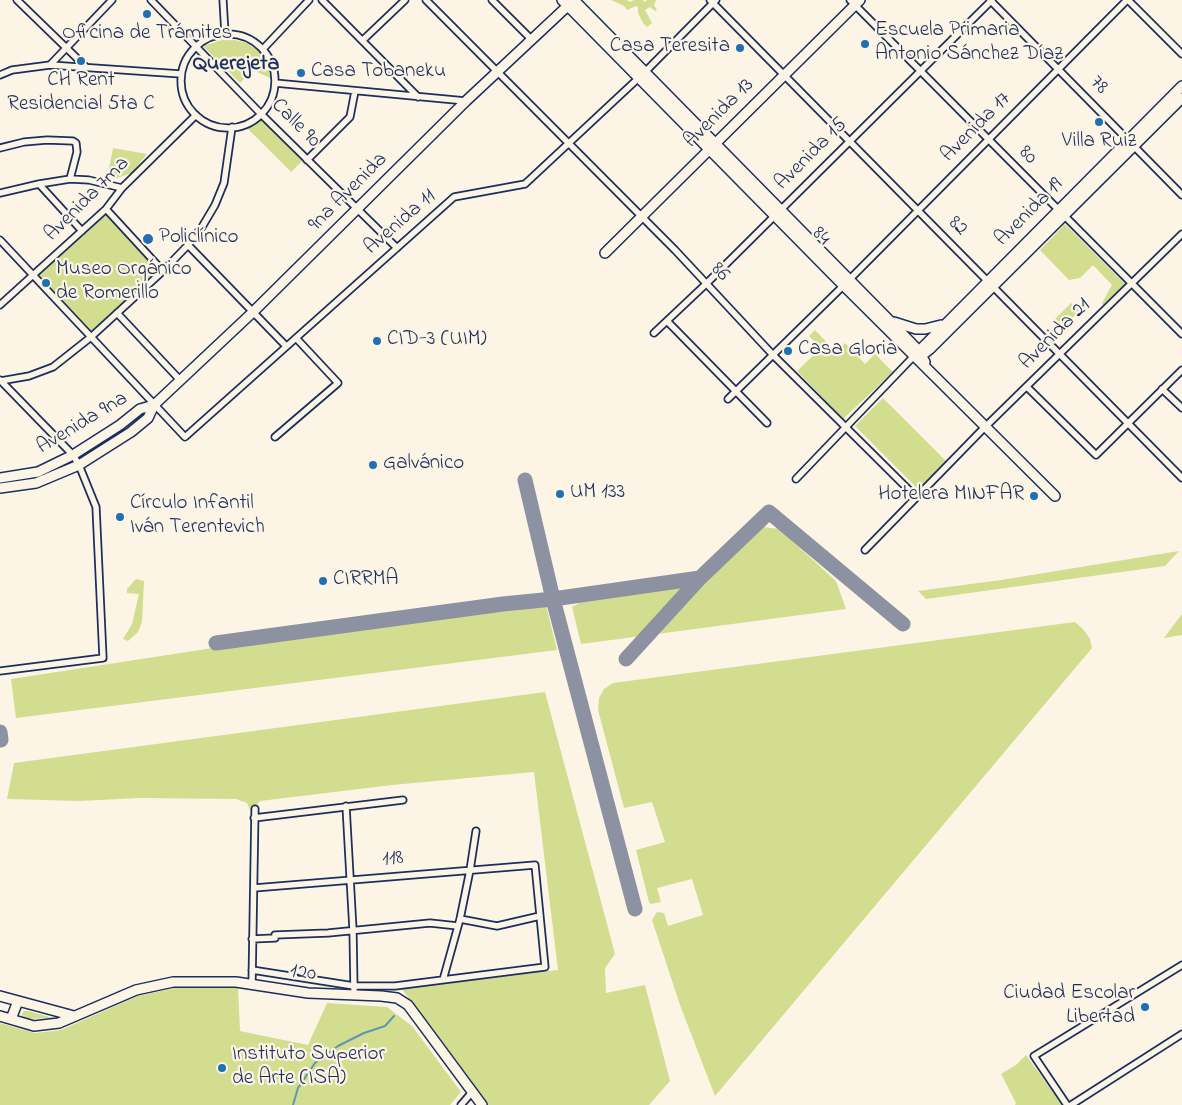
<!DOCTYPE html>
<html>
<head>
<meta charset="utf-8">
<style>
  body { margin:0 }
  canvas { display:block; background:#fcf5e5 }
</style>
</head>
<body>
<canvas width="1182" height="1105"></canvas>
<script>
const c = document.querySelector('canvas').getContext('2d');
c.lineJoin = 'round';
function fill(path, color) {
  c.fillStyle = color;
  c.fill(path, 'evenodd');
}
function toPath(rows) {
  const path = new Path2D();
  for (const r of rows) {
    if (r.length === 3) {
      path.moveTo(r[0] + r[2], r[1]);
      path.arc(r[0], r[1], r[2], 0, 2 * Math.PI);
      continue;
    }
    path.moveTo(r[0], r[1]);
    for (let i = 2; i < r.length; i += 2) path.lineTo(r[i], r[i + 1]);
  }
  return path;
}
function stroke(path, color, width, dash) {
  c.strokeStyle = color;
  c.lineWidth = width;
  c.lineCap = dash ? 'butt' : 'round';
  c.setLineDash(dash || []);
  c.stroke(path);
}
function drawText(font, color, halo, rows, align = 'center') {
  c.font = font + ' "Indie Flower",sans-serif';
  c.lineWidth = 4.5;
  c.setLineDash([]);
  c.textBaseline = 'middle';
  c.strokeStyle = halo;
  c.fillStyle = color;
  for (const [text, x, y, turn = 0] of rows) {
    c.save();
    c.translate(x, y);
    c.rotate((+turn || 0) * Math.PI / 180);
    c.textAlign = isNaN(turn) ? turn : align;
    if (halo) c.strokeText(text, 0, 0);
    c.fillText(text, 0, 0);
    c.restore();
  }
}
const green = toPath([
  [611,0,626,0,631,2,634,0,643,0,645,2,647,0,656,0,654,5,657,10,655,11,650,7,645,10,652,23,647,27,643,23,638,13,638,7,636,6,627,10,624,6],
  [222,40,234,40,247,43,264,54,269,65,272,79,253,70,240,83,203,46],
  [262,119,303,160,291,172,246,127],
  [113,148,147,154,132,173,117,178,107,179],
  [106,209,163,271,91,337,34,276],
  [1065,224,1126,285,1104,307,1102,303,1112,285,1094,266,1092,266,1080,278,1069,280,1040,250],
  [1071,303,1080,311,1063,327,1055,319],
  [815,330,836,352,845,343,865,364,875,354,893,372,843,419,797,371,821,348,809,336],
  [883,398,947,462,919,490,855,426],
  [140,414,144,416,142,419,82,459,81,458,82,454],
  [764,527,779,529,836,581,846,609,581,644,572,607,589,598,709,579,757,530],
  [1179,551,1165,566,926,599,918,591,1001,580],
  [136,579,144,581,142,622,138,632,128,641,123,639,132,624,139,594,127,593,127,589],
  [546,605,557,650,16,718,11,679,317,632],
  [1182,614,1182,635,1164,638],
  [1075,622,1083,629,1090,639,1092,648,715,1096,680,1005,652,920,657,912,664,913,668,926,703,915,692,879,657,888,661,902,651,904,649,902,636,850,665,842,652,802,624,808,598,710,599,698,604,689,613,683],
  [545,692,615,954,605,968,606,993,645,985,670,1081,649,1105,486,1105,402,989,558,970,534,772,392,785,260,801,251,812,247,803,236,799,139,798,80,801,7,799,14,763],
  [200,986,238,988,240,1031,308,1045,327,1003,387,1007,412,1026,461,1092,450,1105,0,1105,0,1023,35,1033,61,1030,138,996,174,988],
  [24,1011,28,1011,53,1018,27,1019,23,1017,22,1014],
  [1026,1055,1062,1105,1015,1105,1016,1103,1001,1074,1016,1065]
]);
const stream = toPath([
  [293,1105,298,1088,315,1063,338,1046,364,1033,385,1026,394,1016]
]);
const taxiway = toPath([
  [525,480,553,599,635,909],
  [216,643,503,604,553,599,700,578],
  [626,659,700,578,769,512,903,624],
  [0,732,1,740]
]);
const street = toPath([
  [17,0,86,67],
  [151,0,261,114,397,248],
  [223,0,225,34],
  [322,0,418,97],
  [426,0,675,250,773,355,916,497],
  [492,0,531,39],
  [710,0,1182,478],
  [850,0,1182,334],
  [990,0,1182,195],
  [1128,0,1182,54],
  [228,81,47],
  [363,40,405,0],
  [263,49,309,0],
  [50,65,112,0],
  [0,75,12,70,50,65,181,74],
  [275,83,466,101],
  [0,148,24,142,47,140,73,141,76,143,77,152,70,179],
  [307,160,350,117,355,91],
  [39,184,82,231],
  [0,193,39,184,70,179,89,180,122,188],
  [106,209,163,271],
  [0,240,185,437,454,197,525,184,645,72,716,0],
  [188,245,286,346],
  [0,305,106,209,122,188,196,115],
  [117,313,180,380],
  [667,321,767,423],
  [654,333,706,284,992,0],
  [0,380,73,455,79,465,96,507,103,658,0,671],
  [0,381,29,376,53,367,91,337,163,271,188,245,202,227,215,205,224,183,232,127],
  [1027,387,1096,455,1182,370],
  [1162,389,1182,408],
  [728,399,839,290,1127,0],
  [275,437,338,383,296,338],
  [796,479,914,356],
  [865,550,981,431,1182,234],
  [346,806,353,930,354,989],
  [254,818,403,800],
  [460,919,497,926,540,916],
  [252,939,275,938,275,935,328,933,430,923,458,926],
  [252,970,354,986,395,986,545,967,535,865,254,888],
  [443,980,460,919,470,870,476,831],
  [252,984,255,809],
  [461,1105,473,1091],
  [1067,1105,1034,1056,1182,965],
  [1071,1105,1182,1034]
]);
const secondary = toPath([
  [562,0,843,285,1055,496],
  [574,0,889,320,918,350,925,362],
  [605,253,860,0],
  [894,322,916,329,925,329,941,325],
  [916,354,1182,86],
  [915,356,925,353,930,349,1182,98],
  [0,478,38,472,73,455,120,425,140,409,154,405],
  [0,488,36,483,79,465,131,432,148,418,154,405,253,312,466,101,574,0],
  [0,996,74,1016],
  [0,1016,34,1026,59,1023,136,990,173,982,236,982,308,993,381,996,397,998,408,1005,482,1105],
  [11,1019,18,1001]
]);
const markers = [
  [147,14,5,"#1f6fb2"],
  [865,44,5,"#1f6fb2"],
  [740,48,5,"#1f6fb2"],
  [81,61,5,"#1f6fb2"],
  [301,73,5,"#1f6fb2"],
  [1099,122,5,"#1f6fb2"],
  [148,239,6,"#1f6fb2"],
  [46,283,5,"#1f6fb2"],
  [377,341,5,"#1f6fb2"],
  [788,351,5,"#1f6fb2"],
  [373,465,5,"#1f6fb2"],
  [560,494,5,"#1f6fb2"],
  [1034,496,5,"#1f6fb2"],
  [120,517,5,"#1f6fb2"],
  [323,581,5,"#1f6fb2"],
  [1145,1007,5,"#1f6fb2"],
  [222,1068,5,"#1f6fb2"]
];
const poiNames = [
  ["Escuela Primaria",875,32],
  ["Antonio Sánchez Díaz",875,56],
  ["Oficina de Trámites",147,35,"center"],
  ["Casa Teresita",730,48,"right"],
  ["Casa Tobaneku",311,73],
  ["CH Rent",81,82,"center"],
  ["Residencial 5ta C",81,106,"center"],
  ["Villa Ruiz",1099,143,"center"],
  ["Policlínico",159,239],
  ["Museo Orgánico",56,271],
  ["de Romerillo",56,295],
  ["CID-3 (UIM)",387,341],
  ["Casa Gloria",798,351],
  ["Galvánico",383,465],
  ["UM 133",570,494],
  ["Hotelera MINFAR",1024,496,"right"],
  ["Círculo Infantil",130,505],
  ["Iván Terentevich",130,529],
  ["CIRRMA",333,581],
  ["Ciudad Escolar",1135,995,"right"],
  ["Libertad",1135,1019,"right"],
  ["Instituto Superior",232,1056],
  ["de Arte (ISA)",232,1080]
];
const streetNames = [
  ["78",1098,86,45],
  ["Avenida 13",720,114,-45],
  ["Calle 90",295,124,45],
  ["Avenida 17",977,128,-45],
  ["Avenida 15",812,155,-45],
  ["80",1027,156,45],
  ["9na Avenida",349,193,-45],
  ["Avenida 7ma",88,200,-45],
  ["Avenida 19",1030,213,-45],
  ["Avenida 11",401,223,-41],
  ["82",957,227,44],
  ["84",820,237,46],
  ["86",719,273,47],
  ["Avenida 21",1056,335,-45],
  ["Avenida 9na",83,424,-31],
  ["118",393,860,-5],
  ["120",303,974,7]
];
const neighbourhoodNames = [
  ["Querejeta",236,65]
];
fill(green, '#d2dd90');
stroke(stream, '#6095b5', 2);
stroke(taxiway, '#8c92a2', 15);
stroke(street, '#1b2f5e', 9);
stroke(secondary, '#1b2f5e', 12);
stroke(street, '#fcf5e5', 5.5);
stroke(secondary, '#fcf5e5', 9);
for (const [x, y, r, color] of markers) {
  const dot = new Path2D();
  dot.arc(x, y, r, 0, 2 * Math.PI);
  c.fillStyle = color;
  c.fill(dot);
  stroke(dot, '#fcf5e5', 2);
}
drawText('21px', '#1b2f5e', '#fcf5e5', poiNames, 'left');
drawText('21px', '#1b2f5e', '#fcf5e5', streetNames);
drawText('bold 22px', '#1b2f5e', '#fcf5e5', neighbourhoodNames);
</script>
</body>
</html>
